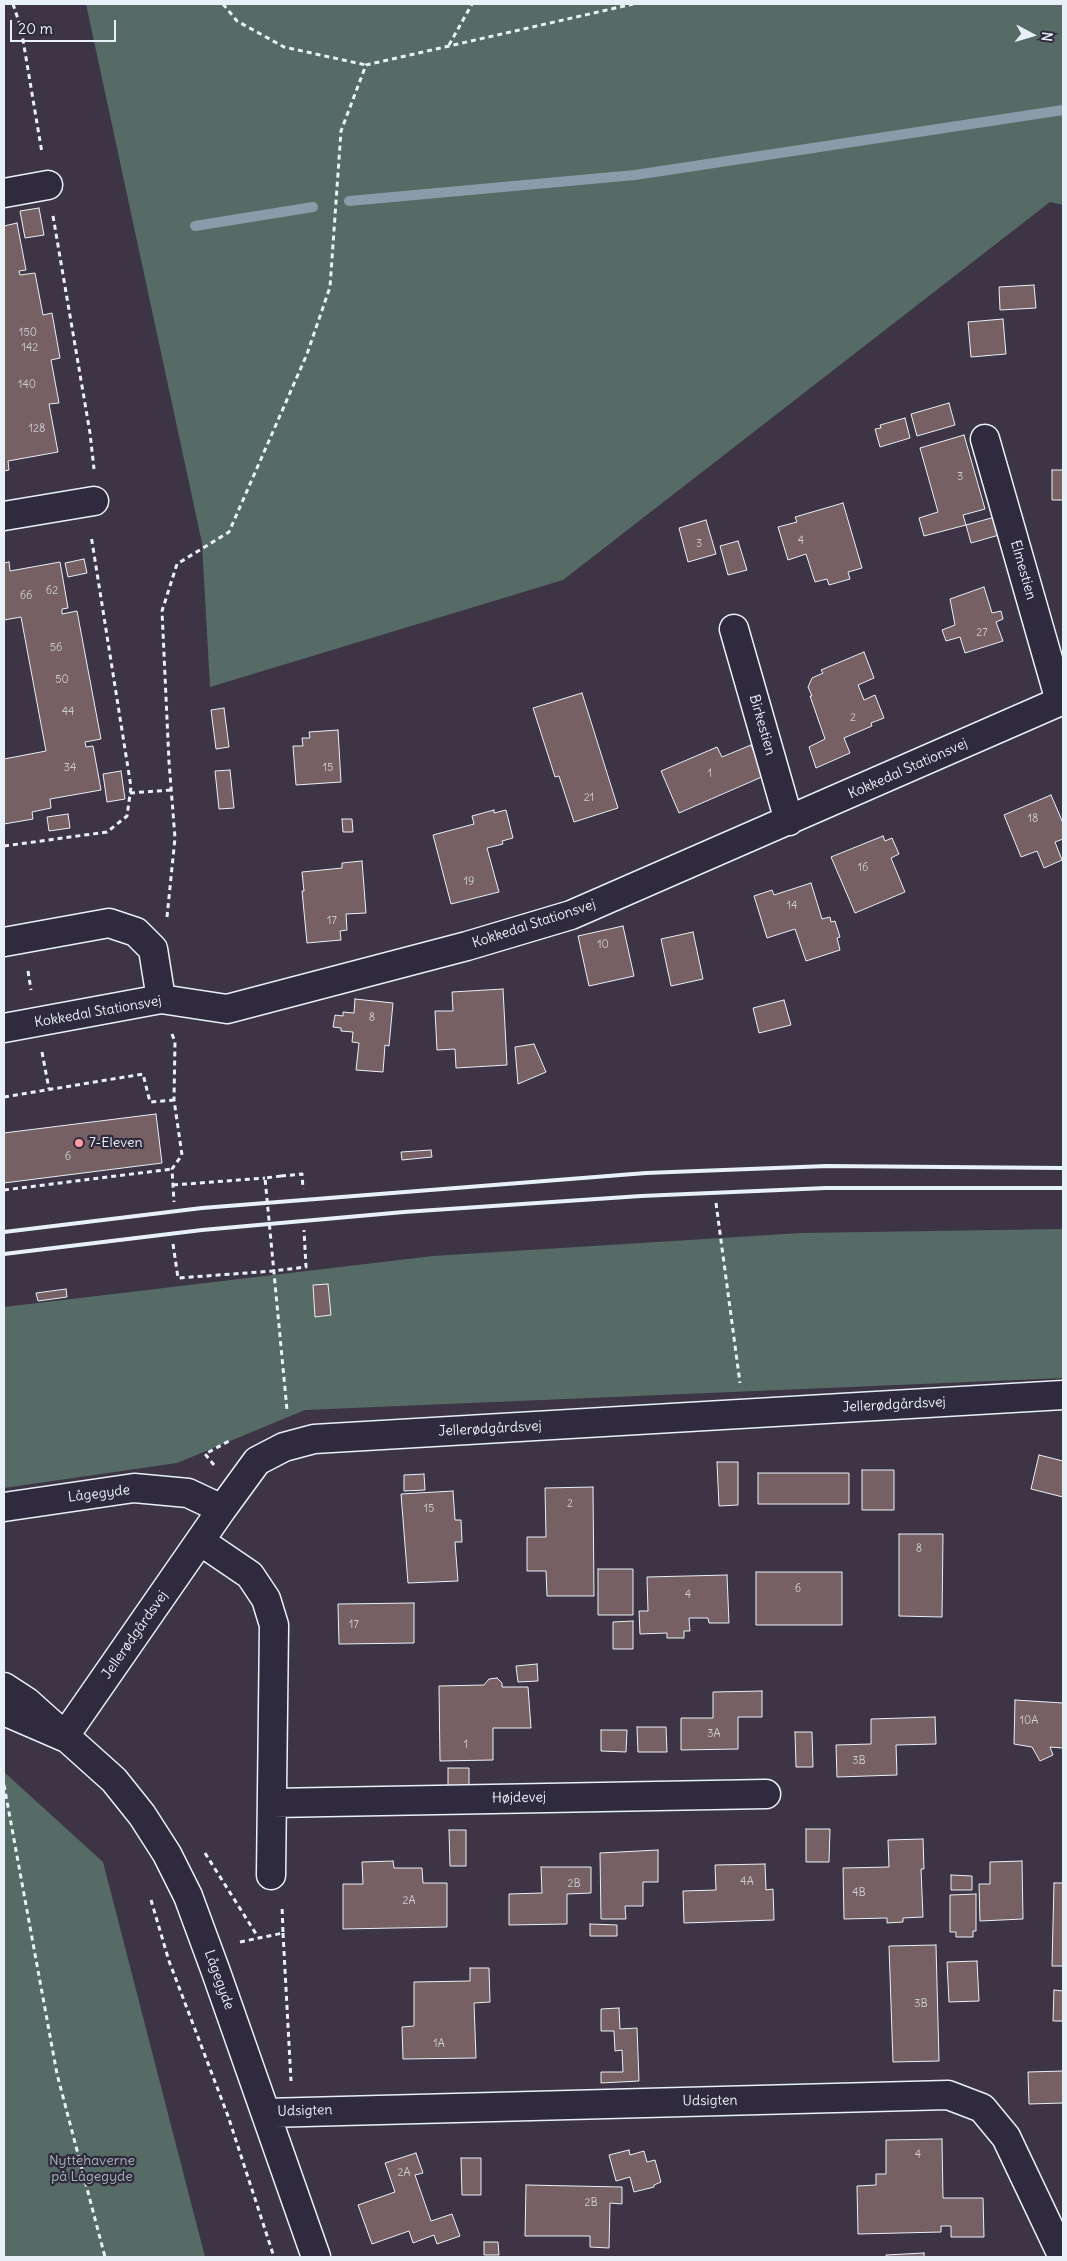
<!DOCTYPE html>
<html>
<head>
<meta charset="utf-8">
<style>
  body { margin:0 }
  #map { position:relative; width:1067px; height:2261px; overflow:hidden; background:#3d3545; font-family:Delius,sans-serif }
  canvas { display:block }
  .frame { position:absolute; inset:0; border:5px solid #e8f1f8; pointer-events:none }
  .north { position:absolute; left:1007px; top:10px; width:50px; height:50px; -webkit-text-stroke:4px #2f2a3d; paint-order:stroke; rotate:96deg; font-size:14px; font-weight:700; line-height:20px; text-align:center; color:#e8f1f8 }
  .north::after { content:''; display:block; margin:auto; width:18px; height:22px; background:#e8f1f8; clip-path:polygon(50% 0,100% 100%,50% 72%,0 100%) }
  .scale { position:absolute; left:10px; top:20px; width:106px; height:22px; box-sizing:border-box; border:2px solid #e8f1f8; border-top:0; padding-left:6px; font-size:15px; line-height:18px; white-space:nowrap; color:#e8f1f8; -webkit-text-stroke:4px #2f2a3d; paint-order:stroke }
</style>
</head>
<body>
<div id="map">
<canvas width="1067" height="2261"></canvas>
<div class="frame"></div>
<div class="north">N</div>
<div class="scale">20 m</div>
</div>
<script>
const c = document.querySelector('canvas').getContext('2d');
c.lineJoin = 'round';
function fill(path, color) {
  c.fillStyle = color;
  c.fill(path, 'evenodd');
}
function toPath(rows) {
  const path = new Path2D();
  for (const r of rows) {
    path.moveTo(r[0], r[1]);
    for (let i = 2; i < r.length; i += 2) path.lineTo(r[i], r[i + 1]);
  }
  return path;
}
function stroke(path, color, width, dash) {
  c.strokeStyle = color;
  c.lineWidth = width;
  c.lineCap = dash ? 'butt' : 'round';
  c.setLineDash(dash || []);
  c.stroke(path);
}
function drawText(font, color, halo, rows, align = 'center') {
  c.font = font + ' Delius,sans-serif';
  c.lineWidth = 4.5;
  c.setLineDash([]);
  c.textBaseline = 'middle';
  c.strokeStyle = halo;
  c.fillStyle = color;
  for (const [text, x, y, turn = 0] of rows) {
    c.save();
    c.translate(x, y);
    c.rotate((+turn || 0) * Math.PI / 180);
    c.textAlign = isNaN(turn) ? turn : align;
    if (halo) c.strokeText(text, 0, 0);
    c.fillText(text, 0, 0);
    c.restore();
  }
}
const green = toPath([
  [86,4,1063,4,1063,205,1050,202,563,580,210,687,202,543],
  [1063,1229,1063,1378,305,1410,177,1463,4,1488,4,1307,433,1256,801,1233],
  [4,1772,103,1862,205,2257,4,2257]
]);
const stream = toPath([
  [349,201,635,175,1063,110],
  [195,226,313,207]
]);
const building = toPath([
  [39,208,44,235,25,238,20,211,39,208],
  [17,223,26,270,19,271,20,275,35,273,43,315,52,313,60,358,51,360,59,403,49,404,58,452,8,461,9,470,4,471,4,226,17,223],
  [1034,285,1036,308,1000,310,999,287,1034,285],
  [1003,319,1006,354,971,357,968,322,1003,319],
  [949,403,955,425,917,436,911,414,949,403],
  [905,418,910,438,880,447,875,429,881,428,880,425,905,418],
  [964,435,985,509,963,515,966,525,924,536,919,518,938,512,920,448,964,435],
  [1052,470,1063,470,1063,500,1052,500,1052,470],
  [843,503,862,568,848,572,850,579,829,585,827,579,815,582,806,554,788,560,778,527,797,522,795,517,843,503],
  [995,517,999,535,971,543,966,525,995,517],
  [706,520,716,554,688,562,679,528,706,520],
  [738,541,747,570,728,575,720,546,738,541],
  [84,559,87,573,68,577,65,563,84,559],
  [9,562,10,571,60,562,68,608,62,609,62,614,77,611,101,739,85,742,86,747,93,746,101,790,50,799,51,808,32,812,33,819,4,824,4,759,46,751,21,617,4,620,4,563,9,562],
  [984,587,992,613,1001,611,1003,619,996,622,1003,641,965,653,960,637,946,641,942,630,955,625,950,599,984,587],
  [864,652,874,678,858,685,864,700,875,695,884,718,871,723,872,726,844,738,850,753,816,768,809,747,825,739,810,696,812,696,808,687,812,678,823,673,821,670,864,652],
  [582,693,618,808,574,822,559,776,555,777,533,708,582,693],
  [224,708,229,747,216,749,211,710,224,708],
  [338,730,341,782,296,785,293,746,303,746,302,738,310,738,309,732,338,730],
  [751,745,764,776,679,813,661,771,717,747,722,757,751,745],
  [230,770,234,808,219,809,215,771,230,770],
  [121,771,125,799,107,802,103,774,121,771],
  [1051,795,1063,823,1063,839,1055,842,1062,860,1044,868,1037,851,1021,857,1004,815,1051,795],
  [494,810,494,813,506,810,513,838,502,841,503,844,487,848,499,892,451,904,433,835,474,824,472,816,494,810],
  [68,814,70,828,49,831,47,817,68,814],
  [342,819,352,819,353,832,343,832,342,819],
  [883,836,885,841,892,838,899,854,891,858,905,892,855,913,831,857,883,836],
  [362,861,366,913,346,914,347,930,340,931,341,940,307,943,302,891,304,891,302,872,342,868,342,863,362,861],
  [811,883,822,919,830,917,831,922,835,921,840,937,837,938,840,950,806,961,795,929,767,938,754,896,772,890,774,895,811,883],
  [623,926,634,976,589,986,578,936,623,926],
  [693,932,703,979,671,986,661,939,693,932],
  [503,989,507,1065,456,1068,455,1049,437,1050,435,1011,453,1011,452,992,503,989],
  [355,999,393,1003,389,1046,385,1045,383,1072,356,1070,359,1043,352,1042,353,1032,341,1031,341,1028,333,1027,335,1015,343,1016,343,1012,354,1013,355,999],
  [784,1000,791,1025,759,1033,753,1008,784,1000],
  [534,1044,546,1072,518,1084,515,1047,534,1044],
  [156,1114,162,1163,4,1183,4,1133,156,1114],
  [431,1150,432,1157,402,1160,401,1152,431,1150],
  [328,1284,331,1315,315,1317,313,1285,328,1284],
  [66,1289,67,1297,38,1301,36,1293,66,1289],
  [1039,1455,1063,1461,1063,1497,1031,1489,1039,1455],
  [717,1462,738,1462,738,1505,719,1506,717,1462],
  [862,1470,894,1470,894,1510,862,1510,862,1470],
  [758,1473,849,1473,849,1504,758,1504,758,1473],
  [424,1474,425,1490,404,1491,404,1475,424,1474],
  [593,1487,594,1596,547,1596,546,1571,527,1571,527,1537,546,1537,545,1488,593,1487],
  [453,1491,455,1520,461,1520,462,1542,455,1542,458,1581,408,1583,401,1494,453,1491],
  [899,1534,943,1534,942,1617,899,1616,899,1534],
  [598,1569,633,1569,633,1615,598,1615,598,1569],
  [756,1572,842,1572,842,1625,756,1625,756,1572],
  [727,1575,729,1623,709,1623,708,1618,689,1618,690,1631,684,1631,684,1638,667,1638,667,1633,640,1634,639,1611,648,1611,647,1577,727,1575],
  [414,1603,414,1643,339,1644,338,1604,414,1603],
  [633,1621,633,1649,613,1649,613,1622,633,1621],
  [537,1664,538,1681,518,1682,516,1666,537,1664],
  [497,1678,502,1683,502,1687,528,1687,531,1728,493,1728,493,1760,440,1761,439,1686,484,1685,489,1679,497,1678],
  [762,1691,762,1717,738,1717,738,1749,681,1750,681,1718,713,1718,713,1692,762,1691],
  [1015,1700,1063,1703,1063,1748,1050,1747,1053,1755,1040,1761,1032,1747,1014,1744,1015,1700],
  [935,1717,936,1744,896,1745,897,1775,837,1777,836,1745,871,1744,871,1719,935,1717],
  [637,1727,666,1727,667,1752,638,1752,637,1727],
  [601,1730,627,1730,626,1752,601,1751,601,1730],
  [795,1732,812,1732,813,1767,796,1767,795,1732],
  [448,1768,469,1768,469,1790,448,1790,448,1768],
  [806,1829,830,1829,829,1862,806,1862,806,1829],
  [449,1830,466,1830,466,1866,450,1866,449,1830],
  [923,1839,924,1869,921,1869,923,1917,903,1918,903,1922,887,1923,887,1918,844,1919,843,1868,889,1867,888,1840,923,1839],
  [658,1850,658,1882,643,1882,643,1906,625,1906,626,1919,601,1919,600,1853,658,1850],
  [393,1861,394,1868,422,1868,423,1883,447,1883,447,1927,343,1929,343,1884,363,1884,362,1862,393,1861],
  [1022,1861,1023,1919,980,1921,979,1884,990,1884,990,1862,1022,1861],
  [765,1864,766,1890,773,1889,774,1920,684,1923,683,1891,716,1890,715,1865,765,1864],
  [541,1867,591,1867,591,1893,567,1894,567,1924,509,1925,509,1894,542,1893,541,1867],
  [951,1875,972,1876,972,1890,951,1890,951,1875],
  [1054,1883,1063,1883,1063,1966,1052,1966,1054,1883],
  [976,1894,976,1931,973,1931,973,1937,956,1937,956,1932,950,1932,950,1895,976,1894],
  [590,1924,617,1925,617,1936,590,1936,590,1924],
  [936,1945,939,2061,893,2062,889,1946,936,1945],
  [977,1961,979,2001,949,2002,947,1962,977,1961],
  [470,1968,489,1968,490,2002,474,2003,476,2058,403,2059,402,2027,414,2026,414,1982,470,1981,470,1968],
  [1054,1990,1063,1991,1063,2021,1053,2021,1054,1990],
  [619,2008,620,2029,637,2028,639,2081,601,2083,601,2072,623,2072,622,2050,615,2051,614,2031,601,2031,601,2009,619,2008],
  [1063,2071,1063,2103,1029,2104,1028,2072,1063,2071],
  [942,2139,943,2198,983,2198,984,2237,951,2237,951,2226,941,2226,941,2232,858,2234,857,2186,876,2185,876,2174,886,2174,886,2140,942,2139],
  [629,2150,630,2155,644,2151,647,2162,655,2160,661,2182,654,2185,654,2187,634,2192,630,2177,616,2181,609,2155,629,2150],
  [416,2153,423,2173,415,2175,431,2221,452,2214,460,2236,437,2244,434,2235,413,2243,409,2231,372,2244,358,2205,395,2192,385,2163,416,2153],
  [461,2158,481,2158,481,2195,462,2195,461,2158],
  [526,2185,622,2187,622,2204,610,2203,609,2248,590,2247,590,2236,525,2236,526,2185],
  [484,2242,498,2242,499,2255,484,2255,484,2242],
  [924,2253,924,2257,886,2257,886,2255,924,2253]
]);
const path = toPath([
  [13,4,21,28,42,153],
  [223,4,237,21,284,47,366,65],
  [449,45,472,4],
  [53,216,90,433,94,469],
  [130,793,171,790],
  [4,846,107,832,127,816,131,787,91,535],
  [167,917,175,838,169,762,162,611,177,564,229,532,307,354,330,287,341,131,366,65,633,4],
  [28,971,31,990],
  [172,1034,175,1042,174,1100,182,1155,172,1169,174,1202],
  [42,1052,49,1089],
  [4,1097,143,1074,150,1102,174,1100],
  [281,1176,302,1174,303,1189],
  [173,1185,265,1178],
  [4,1190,172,1169],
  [716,1203,740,1383],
  [173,1244,178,1278,273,1271,306,1267,304,1230],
  [214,1465,205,1454,231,1440],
  [4,1785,57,2074,105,2257],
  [205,1853,258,1937],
  [151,1900,169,1961,228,2116,274,2257],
  [283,1933,291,2081],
  [240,1942,283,1933,282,1905]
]);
const minor = toPath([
  [4,193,48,185],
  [985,439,1060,701],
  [4,516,94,501],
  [734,629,789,821],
  [4,942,109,923,136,932,153,949,161,999],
  [4,1028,161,999,227,1009,467,946,571,915,1063,700],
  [4,1507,134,1488,188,1493,222,1509],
  [200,1541,250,1575,266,1599,274,1625,271,1875],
  [4,1687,27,1702,114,1780,142,1815,167,1854,188,1896,216,1972,316,2257],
  [4,1711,64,1737,222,1509,257,1461,284,1447,314,1439,1063,1395],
  [272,1803,766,1794],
  [266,2113,948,2095,982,2108,1006,2137,1063,2257]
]);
const rail = toPath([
  [4,1232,202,1208,646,1173,827,1166,1063,1168],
  [4,1254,202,1230,404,1212,641,1196,826,1188,1063,1188]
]);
const pathBridge = toPath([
  [281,1176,265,1178,287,1410]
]);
const markers = [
  [79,1143,5,"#ff9aa2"]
];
const numberNames = [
  ["150",28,333],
  ["142",30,348],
  ["140",27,385],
  ["128",37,429],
  ["3",960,477],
  ["4",801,541],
  ["3",699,544],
  ["62",52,591],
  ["66",26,596],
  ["27",982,633],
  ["56",56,648],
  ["50",62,680],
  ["44",68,712],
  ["2",853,718],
  ["34",70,768],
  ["15",328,768],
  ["1",710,774],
  ["21",589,798],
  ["18",1033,819],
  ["16",863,868],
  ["19",469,882],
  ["14",792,906],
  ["17",332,921],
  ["10",603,945],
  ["8",372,1018],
  ["6",68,1157],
  ["2",570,1504],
  ["15",429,1509],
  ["8",919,1549],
  ["6",798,1589],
  ["4",688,1595],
  ["17",354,1625],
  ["10A",1029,1721],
  ["3A",714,1734],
  ["1",466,1745],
  ["3B",859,1761],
  ["4A",747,1882],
  ["2B",574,1884],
  ["4B",859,1893],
  ["2A",409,1901],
  ["3B",921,2004],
  ["1A",439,2044],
  ["4",918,2155],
  ["2A",404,2173],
  ["2B",591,2203]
];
const streetNames = [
  ["Elmestien",1023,570,74],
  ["Birkestien",762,725,74],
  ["Kokkedal Stationsvej",908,769,-24],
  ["Kokkedal Stationsvej",534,924,-18],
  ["Kokkedal Stationsvej",98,1012,-10],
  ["Jellerødgårdsvej",894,1405,-3],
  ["Jellerødgårdsvej",490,1429,-3],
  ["Lågegyde",99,1494,-7],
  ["Jellerødgårdsvej",135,1635,-55],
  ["Højdevej",519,1798,-1],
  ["Lågegyde",219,1980,70],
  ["Udsigten",710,2101,-1],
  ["Udsigten",305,2111,-2]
];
const poiNames = [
  ["7-Eleven",89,1143]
];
const parkNames = [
  ["Nyttehaverne",92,2161],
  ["på Lågegyde",92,2177]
];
fill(green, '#566b65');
stroke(stream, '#8a9ca9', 10);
fill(building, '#766063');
stroke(building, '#e8f1f8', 1);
stroke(minor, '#e8f1f8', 31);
stroke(path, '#e8f1f8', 3, [5, 4]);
stroke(minor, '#2f2a3d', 28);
stroke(rail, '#e8f1f8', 4);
stroke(pathBridge, '#e8f1f8', 3, [5, 4]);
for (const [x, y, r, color] of markers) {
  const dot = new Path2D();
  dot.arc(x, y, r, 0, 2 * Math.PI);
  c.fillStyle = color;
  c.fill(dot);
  stroke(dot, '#2f2a3d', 2);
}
drawText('11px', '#cccdd3', null, numberNames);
drawText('14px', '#e8f1f8', '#2f2a3d', streetNames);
drawText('14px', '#e8f1f8', '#2f2a3d', poiNames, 'left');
drawText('14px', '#a6b5b6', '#2f2a3d', parkNames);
</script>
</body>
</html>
